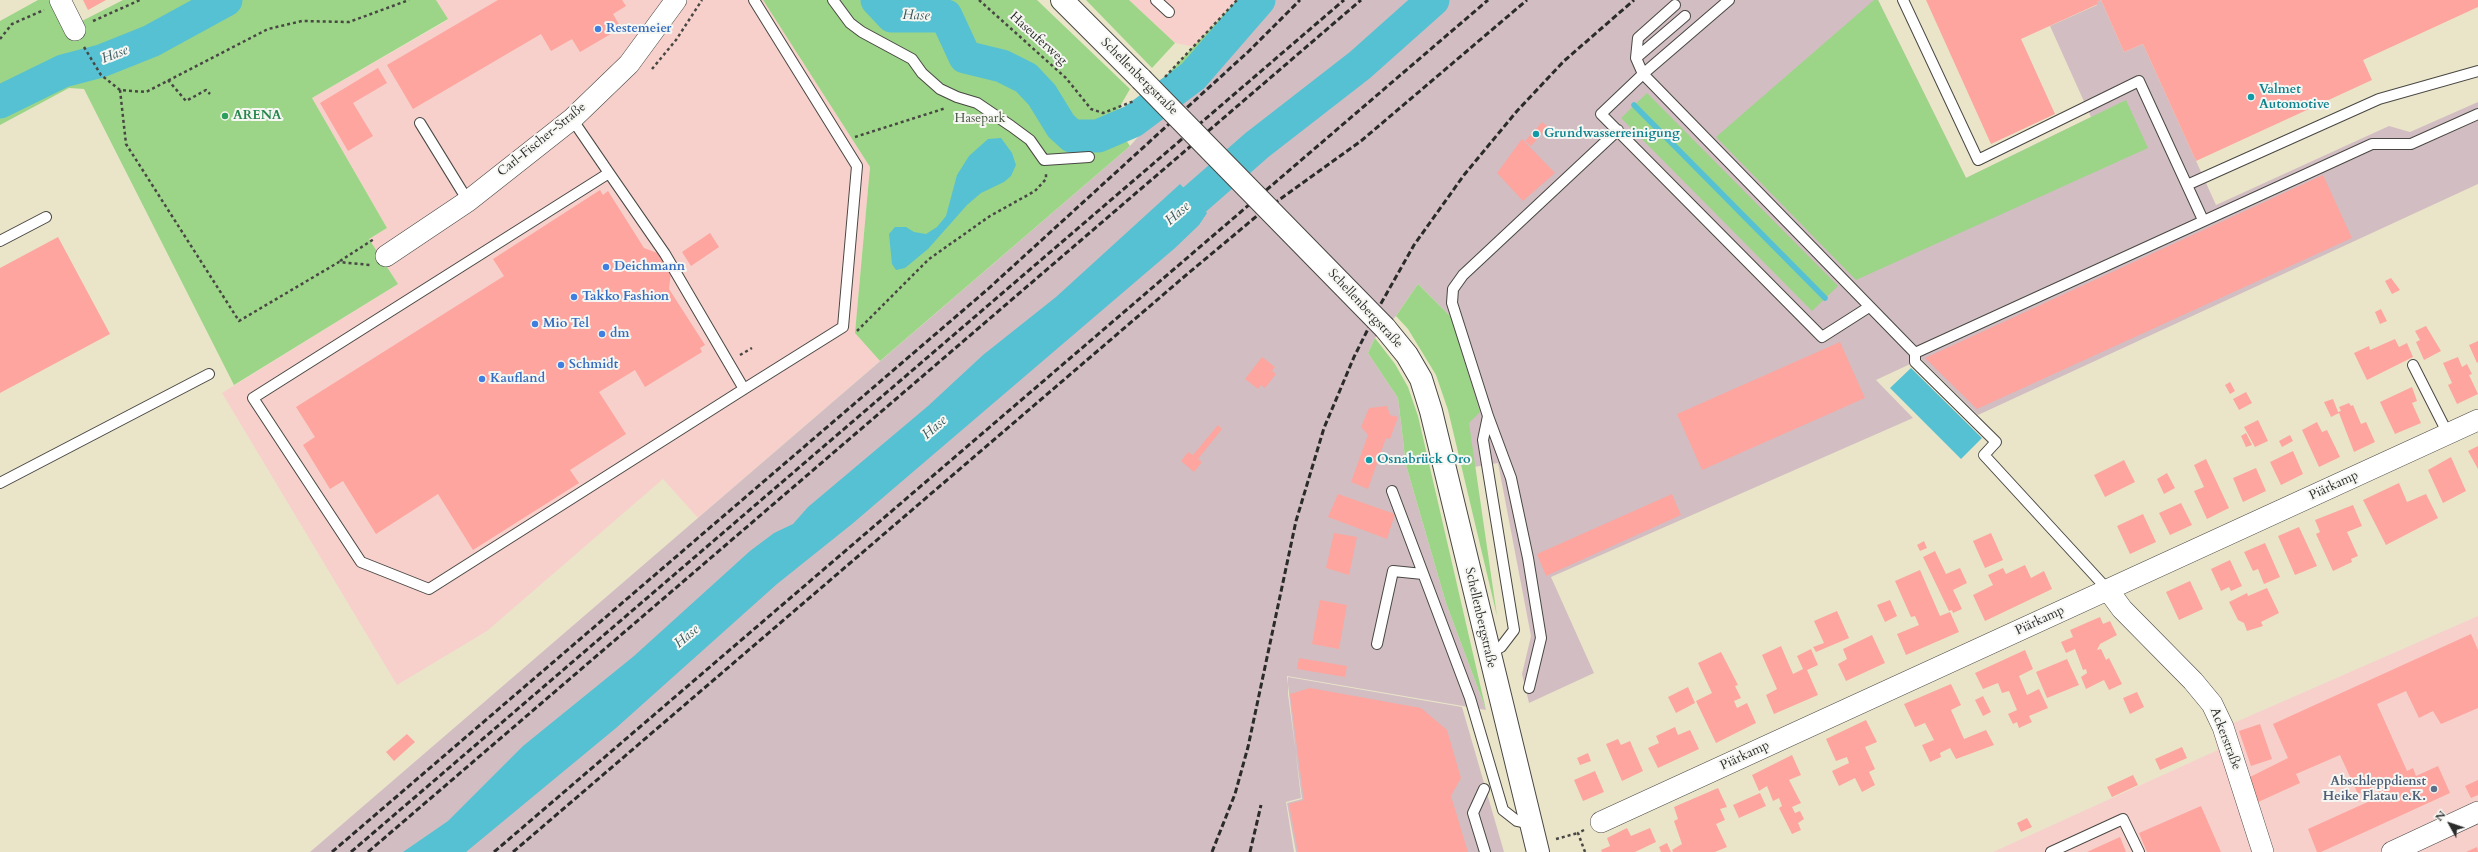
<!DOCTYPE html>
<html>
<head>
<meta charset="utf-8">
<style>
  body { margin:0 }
  #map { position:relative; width:2478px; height:852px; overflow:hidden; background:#eae5c9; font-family:Cardo,serif }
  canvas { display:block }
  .north { position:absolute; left:2430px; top:804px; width:40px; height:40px; -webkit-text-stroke:3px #f6f6f2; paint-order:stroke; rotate:310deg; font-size:11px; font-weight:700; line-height:16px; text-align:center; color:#2b2b2b }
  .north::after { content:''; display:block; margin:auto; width:14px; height:18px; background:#2b2b2b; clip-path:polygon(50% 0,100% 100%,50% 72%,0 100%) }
</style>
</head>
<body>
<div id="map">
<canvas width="2478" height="852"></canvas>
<div class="north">N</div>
</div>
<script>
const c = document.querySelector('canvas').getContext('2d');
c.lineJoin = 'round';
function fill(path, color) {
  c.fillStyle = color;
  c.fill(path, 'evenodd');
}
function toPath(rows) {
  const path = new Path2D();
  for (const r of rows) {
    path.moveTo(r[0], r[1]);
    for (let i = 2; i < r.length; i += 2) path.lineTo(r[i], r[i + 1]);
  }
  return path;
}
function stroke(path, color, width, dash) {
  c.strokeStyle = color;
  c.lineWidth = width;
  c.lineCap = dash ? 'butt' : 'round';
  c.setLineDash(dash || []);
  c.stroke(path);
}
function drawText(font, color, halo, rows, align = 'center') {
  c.font = font + ' Cardo,serif';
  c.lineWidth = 4;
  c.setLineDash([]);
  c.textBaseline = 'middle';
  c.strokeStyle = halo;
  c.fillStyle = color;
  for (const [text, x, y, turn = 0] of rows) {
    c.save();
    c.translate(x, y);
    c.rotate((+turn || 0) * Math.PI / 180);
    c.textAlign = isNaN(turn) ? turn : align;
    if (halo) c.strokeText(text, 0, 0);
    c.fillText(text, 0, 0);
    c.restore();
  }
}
const built = toPath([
  [436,0,763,0,870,167,855,333,880,361,698,518,663,479,487,631,397,685,222,393,398,284,369,239,387,228,312,98,448,20],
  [1129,0,1237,0,1195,47,1175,43],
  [2478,616,2478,852,1993,852,2218,750,2213,732]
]);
const industrial = toPath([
  [1259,0,1878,0,1966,178,2091,117,2050,26,2097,5,2097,2,2101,0,2124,52,2143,44,2216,205,2389,126,2410,132,2478,102,2478,184,1978,415,1921,359,1876,380,1913,418,1551,577,1594,673,1529,703,1522,674,1531,636,1498,463,1474,467,1451,317,1418,284,1396,316,1375,338,1368,353,1398,398,1406,465,1446,603,1486,710,1287,676,1301,798,1286,802,1294,852,310,852,1130,146],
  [1288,677,1462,707,1504,852,1296,852,1287,803,1302,799,1288,694]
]);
const green = toPath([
  [38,0,70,0,82,21,123,0,436,0,448,19,312,98,387,228,369,239,398,284,234,385,84,89,69,88,0,125,0,21],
  [763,0,1037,0,1130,89,1112,120,1130,146,880,361,855,333,870,167],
  [1086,0,1129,0,1175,43,1152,68],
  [1237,0,1259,0,1193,76,1175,91,1163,79],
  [1874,0,1878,0,1966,178,2126,100,2148,148,1856,280,1716,137],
  [1647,93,1838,286,1812,311,1621,118],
  [1418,284,1451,317,1480,412,1469,423,1497,616,1448,410,1436,375,1408,329,1396,316],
  [1375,338,1395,364,1408,387,1418,416,1486,710,1446,603,1406,465,1398,398,1368,353]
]);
const water = toPath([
  [1001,138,1012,153,1016,165,1011,176,1004,182,981,193,967,205,928,249,905,268,896,270,892,264,889,234,895,227,906,227,914,232,926,234,937,227,946,216,957,175,969,156,988,139],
  [1180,184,1207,213,1199,225,1175,248,852,524,777,584,616,728,466,852,403,852,448,821,523,746,634,656,750,551,774,533,793,524,808,507,928,406,983,355,1056,297],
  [1911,368,1982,438,1961,459,1890,388]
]);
const stream = toPath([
  [1634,105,1825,298]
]);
const river = toPath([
  [877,0,892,16,946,16,965,57,1002,66,1026,78,1042,95,1061,126,1072,136,1098,136,1133,121,1193,76,1259,0],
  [0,102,63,71,101,61,151,41,226,0],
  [1161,229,1257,145,1360,65,1433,0]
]);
const building = toPath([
  [83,0,106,0,88,10],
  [498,0,622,0,626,6,613,14,621,28,580,52,572,39,551,51,541,34,413,109,387,65],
  [1926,0,2478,0,2478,7,2363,60,2372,80,2196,161,2143,44,2124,52,2101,0,2097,2,2098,4,2021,39,2055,114,1991,144],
  [378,68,387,83,353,103,373,136,348,151,320,103],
  [1542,122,1548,127,1531,146,1525,141],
  [1522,139,1555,173,1523,201,1497,173],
  [2323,175,2352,238,1977,409,1925,358],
  [600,190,603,195,608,191,644,248,660,254,671,272,669,289,705,345,700,348,702,352,645,387,635,370,599,392,626,434,570,470,579,483,473,550,438,494,376,534,343,481,330,489,303,445,315,437,296,407,504,276,493,259],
  [710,233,719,247,691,266,682,252],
  [58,237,110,334,0,393,0,268],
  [2391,278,2400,290,2392,294,2385,281],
  [2381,309,2387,321,2380,324,2375,312],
  [2426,326,2441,351,2424,360,2416,342,2420,340,2415,331],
  [2395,339,2399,347,2407,343,2413,357,2367,380,2354,353,2369,346,2370,350],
  [2478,341,2478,362,2477,363,2469,345],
  [1840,342,1865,398,1702,470,1677,414],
  [1262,357,1275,367,1272,371,1276,374,1265,388,1261,385,1258,389,1245,379],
  [2458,357,2462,367,2467,364,2472,374,2469,375,2478,394,2457,404,2448,385,2452,383,2443,363],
  [2230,382,2235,391,2230,394,2225,385],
  [2412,387,2417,401,2412,403,2421,423,2395,434,2380,402],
  [2246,392,2252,403,2239,410,2233,399],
  [2333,399,2338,412,2341,411,2339,407,2349,403,2351,406,2353,405,2361,424,2366,422,2375,442,2354,452,2339,413,2331,417,2324,402],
  [1387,406,1390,415,1398,417,1390,439,1386,438,1368,489,1351,482,1368,435,1361,427,1369,408],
  [2258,420,2268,441,2255,447,2244,427],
  [2317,422,2322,432,2327,430,2340,457,2319,467,2302,430],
  [1218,425,1222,429,1198,459,1202,462,1194,472,1181,461,1188,452,1193,455],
  [2246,433,2252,445,2246,447,2241,436],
  [2290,435,2293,441,2282,447,2279,441],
  [2478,446,2478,469,2468,451],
  [2293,451,2303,474,2281,485,2270,462],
  [2451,457,2466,491,2443,503,2428,470],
  [2206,459,2229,508,2207,519,2194,491,2204,487,2194,465],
  [2124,460,2135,482,2105,497,2094,475],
  [2256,468,2266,491,2243,502,2233,478],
  [2167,473,2175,488,2164,494,2157,479],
  [2399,483,2407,502,2426,494,2438,518,2386,545,2363,500],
  [1338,494,1395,514,1387,539,1328,517],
  [1672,494,1681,515,1546,576,1537,554],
  [2181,503,2192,525,2170,535,2159,513],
  [2353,505,2362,526,2347,532,2358,556,2351,559,2352,562,2333,571,2316,534,2320,532,2315,520],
  [2143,514,2156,542,2130,554,2117,526],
  [2299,527,2317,566,2295,575,2278,536],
  [1334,533,1357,537,1349,575,1326,568],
  [1991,533,2003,560,1985,568,1973,541],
  [1924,541,1927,548,1920,551,1917,545],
  [2265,543,2280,577,2264,584,2258,569,2253,571,2244,552],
  [1935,551,1946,574,1960,568,1967,583,1953,590,1962,609,1953,613,1952,610,1949,611,1923,557],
  [2230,560,2242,586,2231,591,2229,587,2221,591,2211,569],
  [2025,565,2031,578,2044,571,2052,589,1985,621,1973,595,1993,585,1988,575,2003,568,2006,574],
  [1920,570,1940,616,1950,612,1959,632,1906,655,1897,634,1919,625,1915,616,1911,617,1895,581],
  [2190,581,2203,609,2179,620,2166,592],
  [2267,588,2279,613,2261,622,2263,626,2247,631,2244,623,2238,620,2229,602,2247,593,2248,596],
  [1320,600,1347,605,1339,649,1312,644],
  [1890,600,1897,616,1885,622,1877,605],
  [1837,611,1849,638,1816,652,1813,647,1824,643,1814,621],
  [2100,617,2103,624,2110,621,2117,635,2100,644,2097,650,2101,649,2106,660,2109,658,2122,684,2109,690,2104,680,2086,689,2081,677,2087,673,2086,669,2083,670,2075,649,2066,653,2061,642,2073,637,2070,630],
  [2471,634,2478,650,2478,708,2441,724,2433,711,2419,718,2406,691,2377,704,2407,771,2413,768,2416,776,2438,766,2450,793,2321,852,2317,852,2308,829,2381,796,2376,786,2358,794,2340,755,2296,774,2300,783,2256,803,2248,778,2288,758,2273,724],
  [1872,635,1885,663,1846,681,1838,664,1847,659,1843,649],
  [1781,646,1793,674,1803,669,1797,656,1811,649,1818,665,1807,670,1818,695,1774,714,1766,695,1777,689,1762,655],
  [2025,650,2033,669,2019,676,2027,695,2039,689,2048,708,2029,716,2032,722,2019,728,2017,722,2013,724,2008,714,2017,710,2009,691,2002,693,1998,683,1983,689,1975,673],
  [1721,652,1738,685,1735,686,1741,698,1734,701,1737,708,1747,703,1756,723,1716,743,1696,701,1712,693,1698,663],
  [1299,658,1347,666,1345,677,1297,669],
  [2067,659,2079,685,2047,698,2036,672],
  [1951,684,1961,705,1951,710,1964,739,1986,730,1994,745,1956,759,1950,748,1940,753,1941,757,1930,762,1922,745,1934,740,1925,723,1915,727,1904,704],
  [1688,687,1695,703,1676,713,1668,697],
  [1310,688,1421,708,1447,730,1461,778,1451,796,1468,852,1298,852,1289,804,1304,800,1290,694],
  [2137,692,2144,707,2130,714,2123,698],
  [1983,696,1991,712,1983,716,1975,700],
  [1866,720,1877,742,1865,747,1875,769,1869,772,1875,785,1862,792,1855,778,1839,786,1832,771,1849,763,1847,757,1836,761,1826,739],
  [2260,724,2272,759,2251,766,2239,731],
  [1675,727,1678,735,1690,730,1699,749,1658,768,1648,748,1659,743,1656,736],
  [407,734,415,742,394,761,386,752],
  [1618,739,1621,745,1630,741,1643,771,1622,781,1606,744],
  [2182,747,2187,758,2160,770,2155,759],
  [1588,753,1591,761,1580,765,1577,758],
  [1792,755,1801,775,1789,780,1801,803,1792,807,1795,813,1800,811,1804,819,1798,823,1801,830,1792,834,1779,808,1782,806,1779,798,1773,801,1767,786,1759,791,1752,775],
  [1595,771,1604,792,1583,801,1574,780],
  [2133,775,2138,785,2112,797,2107,787],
  [2478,780,2478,795,2471,798,2465,786],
  [1718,788,1727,807,1720,809,1725,820,1716,824,1727,847,1715,852,1673,852,1672,850,1682,844,1674,821,1678,819,1674,807],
  [1760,793,1766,806,1739,818,1733,805],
  [2201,806,2221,852,2147,852,2139,833],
  [2027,818,2032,827,2021,832,2017,823],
  [1627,828,1631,836,1650,828,1656,842,1635,852,1602,852,1601,850,1610,846,1607,838],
  [2120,837,2126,852,2087,852],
  [1667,843,1671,852,1661,852,1659,847],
  [2477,847,2478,852,2466,852]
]);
const path = toPath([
  [979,0,1066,78,1091,109,1103,113,1134,101],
  [93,21,140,0],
  [0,39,12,24,44,10],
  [84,47,101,75,120,90,146,92,268,29,302,21,349,22,409,0],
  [652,69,676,40,702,0],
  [1165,77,1237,0],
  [168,80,186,101,206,90,210,94],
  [120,90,126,144,239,321,339,262,370,265],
  [855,137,946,108],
  [340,261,374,239],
  [857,331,929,259,990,216,1035,191,1046,179,1046,174],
  [740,355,752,348],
  [1584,830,1578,833,1585,852],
  [1556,839,1578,833]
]);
const service = toPath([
  [833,0,850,23,862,32,912,59,922,73,940,89,957,97,977,103,1011,126,1030,140,1044,160,1089,157],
  [1156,0,1169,12],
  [1903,0,1978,160,2139,81,2203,220],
  [1675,5,1638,38,1636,58,1643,74,1729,0],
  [1636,58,1685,16],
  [572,119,609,173,253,398,361,562,429,589,744,389],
  [420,123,468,201],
  [609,173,665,254,744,389,843,327,857,166,754,0],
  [2187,185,2379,99,2478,71],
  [0,241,46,217],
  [1869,307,1822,337,1601,114,1643,74,1915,353,1915,362,1996,442,1984,455,2108,590],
  [1915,353,2372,144,2411,144,2478,114],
  [2413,365,2448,434],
  [1488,416,1483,440,1514,630,1501,647,1489,653],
  [0,483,209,374],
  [1392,491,1470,698,1503,810,1517,821,1530,824],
  [1377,644,1393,571,1423,574],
  [1529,688,1541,638,1528,558,1511,478,1488,416,1452,303,1453,289,1463,275,1618,130],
  [1484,789,1473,813,1485,852],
  [2051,852,2123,819,2139,852]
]);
const minor = toPath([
  [60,0,75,30],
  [386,256,468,201,572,119,629,64,676,0],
  [2108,590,2122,609,2193,681,2212,704,2223,727,2263,852],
  [1601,822,2478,420],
  [2392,852,2478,812]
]);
const tertiary = toPath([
  [1062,0,1141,79],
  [1385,328,1407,355,1421,379,1431,411,1538,852]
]);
const rail = toPath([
  [332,852,988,289,1249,51,1300,0],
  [351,852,1344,0],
  [368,852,1361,0],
  [494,852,1488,0],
  [513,852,1185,276,1258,215,1361,141,1527,0],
  [1212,852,1235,794,1248,747,1296,521,1324,428,1354,357,1379,307,1414,245,1464,175,1517,111,1564,61,1634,0],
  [1250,852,1261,805]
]);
const tertiaryBridge = toPath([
  [1141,79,1385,328]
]);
const markers = [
  [598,29,4,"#3f7fe0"],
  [2251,97,4,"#0f9aa8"],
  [225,116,4,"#2e9e5b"],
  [1536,134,4,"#0f9aa8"],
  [606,267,4,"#3f7fe0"],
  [574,297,4,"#3f7fe0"],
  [535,324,4,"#3f7fe0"],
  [602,334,4,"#3f7fe0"],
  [561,365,4,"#3f7fe0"],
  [482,379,4,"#3f7fe0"],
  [1369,460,4,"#0f9aa8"],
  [2434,789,4,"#5c6f8a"]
];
const shopNames = [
  ["Restemeier",606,29],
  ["Deichmann",614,267],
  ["Takko Fashion",582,297],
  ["Mio Tel",543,324],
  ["dm",610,334],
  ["Schmidt",569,365],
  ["Kaufland",490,379]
];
const streetNames = [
  ["Haseuferweg",1038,39,42],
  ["Schellenbergstraße",1139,77,45],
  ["Carl-Fischer-Straße",542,140,-39],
  ["Schellenbergstraße",1365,309,47],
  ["Piärkamp",2334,486,-25],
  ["Schellenbergstraße",1480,618,77],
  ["Piärkamp",2040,621,-25],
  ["Ackerstraße",2225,739,69],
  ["Piärkamp",1745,756,-25]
];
const cultureNames = [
  ["Valmet",2259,90],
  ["Automotive",2259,105],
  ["Grundwasserreinigung",1544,134],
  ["Osnabrück Oro",1377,460]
];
const leisureNames = [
  ["ARENA",233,116]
];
const parkNames = [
  ["Hasepark",980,119]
];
const serviceNames = [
  ["Abschleppdienst",2426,782],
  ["Heike Flatau e.K.",2426,797]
];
const waterNames = [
  ["Hase",916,16,1],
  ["Hase",115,55,-21],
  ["Hase",1178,214,-41],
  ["Hase",935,428,-41],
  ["Hase",687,637,-40]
];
fill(built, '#f7d0cb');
fill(industrial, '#d2bec2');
fill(green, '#9cd588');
fill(water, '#56c1d2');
stroke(stream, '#56c1d2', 5.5);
stroke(river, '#56c1d2', 33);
fill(building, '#fda59e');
stroke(service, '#484743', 12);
stroke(minor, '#484743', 22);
stroke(tertiary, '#484743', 24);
stroke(path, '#484743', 2.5, [3, 3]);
stroke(service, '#fff', 10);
stroke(minor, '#fff', 21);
stroke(tertiary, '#fff', 22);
stroke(rail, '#2b2b2b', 3, [6, 3]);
stroke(tertiaryBridge, '#484743', 24, []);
stroke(tertiaryBridge, '#fff', 22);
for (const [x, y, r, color] of markers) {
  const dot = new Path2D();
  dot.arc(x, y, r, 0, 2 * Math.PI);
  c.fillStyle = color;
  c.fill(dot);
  stroke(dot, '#f6f6f2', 1.5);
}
drawText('bold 13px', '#366cbe', '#f6f6f2', shopNames, 'left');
drawText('13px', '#2b2b2b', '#f6f6f2', streetNames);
drawText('bold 13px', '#0d838f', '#f6f6f2', cultureNames, 'left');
drawText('bold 13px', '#27864d', '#f6f6f2', leisureNames, 'left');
drawText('13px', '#475642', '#f6f6f2', parkNames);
drawText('bold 13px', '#4e5e75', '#f6f6f2', serviceNames, 'right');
drawText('italic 14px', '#38585d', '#f6f6f2', waterNames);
</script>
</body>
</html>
